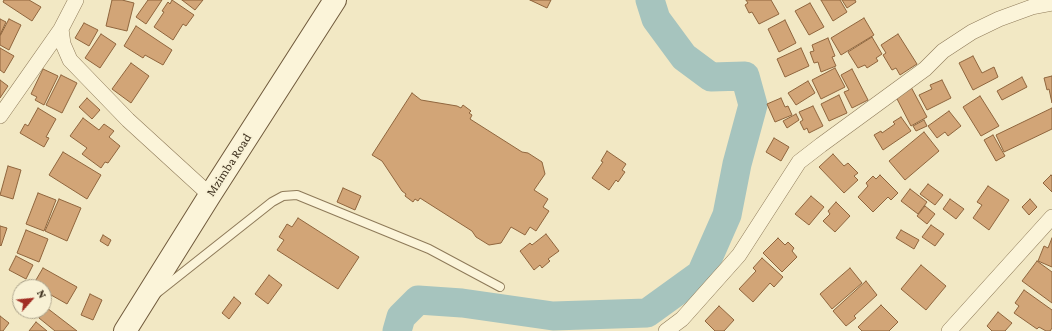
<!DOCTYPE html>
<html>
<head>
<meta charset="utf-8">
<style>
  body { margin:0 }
  #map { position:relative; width:1052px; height:331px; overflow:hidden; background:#f2e8c4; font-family:"Crimson Pro",serif }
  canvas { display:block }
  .north { position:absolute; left:12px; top:279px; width:40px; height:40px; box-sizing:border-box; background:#f8f1d5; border:1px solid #ada48c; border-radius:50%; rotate:63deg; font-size:11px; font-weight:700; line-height:16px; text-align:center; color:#3d301e }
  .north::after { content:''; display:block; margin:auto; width:14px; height:18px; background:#a22e24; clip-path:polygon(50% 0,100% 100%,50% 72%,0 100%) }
</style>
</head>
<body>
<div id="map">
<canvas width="1052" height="331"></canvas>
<div class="north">N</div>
</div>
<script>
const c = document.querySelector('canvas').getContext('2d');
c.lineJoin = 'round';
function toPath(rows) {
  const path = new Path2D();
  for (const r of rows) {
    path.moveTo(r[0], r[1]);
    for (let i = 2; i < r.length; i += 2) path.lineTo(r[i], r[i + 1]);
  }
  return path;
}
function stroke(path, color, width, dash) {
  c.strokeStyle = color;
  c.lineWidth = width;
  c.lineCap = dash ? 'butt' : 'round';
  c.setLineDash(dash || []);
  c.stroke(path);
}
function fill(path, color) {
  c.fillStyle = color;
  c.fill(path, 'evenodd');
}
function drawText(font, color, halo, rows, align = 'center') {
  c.font = font + ' "Crimson Pro",serif';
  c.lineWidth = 3.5;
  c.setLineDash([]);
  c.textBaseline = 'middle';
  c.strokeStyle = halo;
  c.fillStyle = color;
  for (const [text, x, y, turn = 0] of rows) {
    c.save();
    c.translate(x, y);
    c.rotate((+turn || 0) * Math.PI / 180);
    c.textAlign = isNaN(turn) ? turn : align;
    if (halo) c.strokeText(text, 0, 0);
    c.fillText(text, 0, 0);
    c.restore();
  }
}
const river = toPath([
  [397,331,401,317,418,300,462,303,553,316,647,313,701,274,727,215,737,164,753,105,745,76,711,77,684,57,656,19,650,0]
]);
const building = toPath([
  [4,0,29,0,41,7,32,21,3,2,4,0],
  [112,0,122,0,134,3,127,31,106,26,112,0],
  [148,0,162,0,146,24,136,17,148,0],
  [172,0,194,15,186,26,183,24,173,40,154,27,164,12,162,11,168,2,170,4,172,0],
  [182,0,203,0,195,10,182,0],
  [530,0,551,0,547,8,530,0],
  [746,0,771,0,779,14,759,24,752,12,749,13,745,5,748,3,746,0],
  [821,0,840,0,847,12,833,21,821,0],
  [842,0,855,0,856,2,847,8,842,0],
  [810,3,824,27,809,35,795,11,810,3],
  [864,18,874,35,841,55,831,38,864,18],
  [0,19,6,22,0,35,0,19],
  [9,19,21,25,9,50,0,45,0,36,9,19],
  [785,20,796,43,779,52,768,29,785,20],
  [84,23,98,30,89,46,75,38,84,23],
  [136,26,172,50,163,65,145,55,143,58,124,46,136,26],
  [101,34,116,44,100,68,85,58,101,34],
  [898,34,917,64,900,75,896,68,892,70,883,55,886,53,881,45,898,34],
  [872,37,882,54,876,58,878,61,867,68,865,65,858,68,848,52,872,37],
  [828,38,835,56,832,57,836,66,821,72,818,62,814,63,810,52,814,51,812,45,828,38],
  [0,48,14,56,4,73,0,70,0,48],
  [801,48,809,66,785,77,777,59,801,48],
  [973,56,982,73,994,67,998,77,973,90,959,63,973,56],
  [131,63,149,76,131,103,112,89,131,63],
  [835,68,845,87,821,99,812,80,835,68],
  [43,69,58,76,44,105,35,100,37,97,31,94,43,69],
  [852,69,868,100,852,108,844,92,849,90,841,75,852,69],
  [61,75,77,83,62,113,46,105,61,75],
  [1052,76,1052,103,1049,89,1047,90,1044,78,1052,76],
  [1022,77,1027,87,1002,100,997,91,1022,77],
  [0,80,8,86,0,98,0,80],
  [942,80,951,98,927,110,919,95,932,89,930,85,942,80],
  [808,81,815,93,796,105,788,93,808,81],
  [911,87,927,117,911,126,895,95,911,87],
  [412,93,421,100,457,106,461,108,463,105,471,111,469,113,472,115,470,119,522,152,528,153,542,162,545,174,534,190,548,199,543,207,549,211,536,231,530,227,525,235,511,227,501,243,489,245,476,237,472,231,420,198,418,201,415,199,413,202,405,196,406,194,402,191,382,161,372,155,412,93],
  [839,95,847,113,829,121,821,104,839,95],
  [980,96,999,126,981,136,963,107,980,96],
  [87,98,100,110,92,119,79,107,87,98],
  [781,98,785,107,788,106,792,115,775,122,767,104,781,98],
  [813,106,823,126,809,133,807,128,804,130,800,122,803,120,799,112,813,106],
  [38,108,56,119,46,137,49,138,44,147,20,133,25,124,28,126,38,108],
  [1052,108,1052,129,1004,152,996,135,1052,108],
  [949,111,961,126,948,136,945,132,937,138,928,126,949,111],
  [796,114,799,120,787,128,783,121,796,114],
  [901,117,911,131,883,150,874,135,881,131,882,133,895,124,893,122,901,117],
  [83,118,99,130,104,124,114,131,109,137,120,146,108,163,105,162,101,168,82,154,87,148,70,136,83,118],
  [924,120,927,126,916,131,913,126,924,120],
  [924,132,939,151,905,180,889,161,924,132],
  [993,135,1005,156,996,161,984,140,993,135],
  [774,138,789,147,781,161,766,152,774,138],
  [607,151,626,164,622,170,625,172,618,182,616,180,609,190,592,178,603,162,601,161,607,151],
  [63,152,101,175,87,199,49,175,63,152],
  [833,154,844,166,848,163,858,173,854,176,858,180,844,193,819,167,833,154],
  [8,166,21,170,13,199,0,195,8,166],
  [880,175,898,193,891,200,888,197,873,212,858,197,868,186,866,183,873,176,876,179,880,175],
  [1051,175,1052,176,1052,192,1043,183,1051,175],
  [928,184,943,195,935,205,920,194,928,184],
  [988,186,1009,200,989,230,973,218,982,205,977,202,988,186],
  [343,188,361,196,355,210,337,202,343,188],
  [910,189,927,202,918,214,901,201,910,189],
  [38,193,56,200,44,231,26,224,38,193],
  [811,196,824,207,809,225,795,214,811,196],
  [59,199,81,208,67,241,45,231,59,199],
  [950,199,964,209,956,219,943,209,950,199],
  [1030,199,1037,207,1029,215,1022,207,1030,199],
  [836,202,850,216,835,232,823,221,830,214,828,211,836,202],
  [925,206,935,214,927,224,917,216,925,206],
  [298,218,359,257,338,289,277,250,284,240,279,237,287,224,292,227,298,218],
  [931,225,944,234,935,246,922,237,931,225],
  [0,226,7,228,1,246,0,245,0,226],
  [26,230,48,239,39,262,17,253,26,230],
  [901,230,919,240,914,249,896,238,901,230],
  [546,234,559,251,548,259,550,261,542,268,540,265,534,270,520,251,530,243,532,245,546,234],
  [103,235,111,240,108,246,100,241,103,235],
  [778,238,785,245,788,242,794,248,792,251,797,257,782,272,763,253,778,238],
  [1052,238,1052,267,1038,261,1044,246,1048,248,1052,238],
  [16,256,33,265,26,279,9,270,16,256],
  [762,258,783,277,774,287,770,283,753,302,739,289,756,271,753,268,762,258],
  [1037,261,1052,272,1052,303,1022,281,1037,261],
  [921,265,946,286,926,310,901,289,921,265],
  [43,268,77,287,67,304,44,291,44,287,36,287,33,285,43,268],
  [850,268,862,283,832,309,820,294,850,268],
  [269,275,282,285,268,304,255,294,269,275],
  [866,281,877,295,854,316,856,318,846,326,833,311,866,281],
  [1024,290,1052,310,1052,328,1050,331,1046,331,1039,327,1037,329,1014,313,1019,306,1015,303,1024,290],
  [90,294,102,300,93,320,81,315,90,294],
  [234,297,241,303,229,319,222,313,234,297],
  [881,305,898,322,889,331,862,331,858,327,881,305],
  [719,306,734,320,724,331,715,331,705,321,719,306],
  [47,308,77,331,55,331,39,318,47,308],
  [998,312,1012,323,1005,331,992,331,987,326,998,312],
  [0,316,9,323,3,331,0,331,0,316],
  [36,322,47,331,29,331,36,322]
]);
const lane = toPath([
  [157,293,272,202,283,196,297,195,429,249,500,287]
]);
const street = toPath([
  [76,0,61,29,63,44,70,60,128,120,210,195],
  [0,116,61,29],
  [666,331,682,319,739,255,799,162,821,145,925,69,943,51,972,32,999,19,1032,7,1052,3],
  [949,331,1052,217]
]);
const secondary = toPath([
  [125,331,210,195,335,0]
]);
const streetNames = [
  ["Mzimba Road",229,165,-57]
];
stroke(river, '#a6c4be', 29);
fill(building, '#d2a577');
stroke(building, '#8f653d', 1);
stroke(lane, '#8e7a59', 10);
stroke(street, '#8e7a59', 16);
stroke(secondary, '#705a3c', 24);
stroke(lane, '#fbf4d9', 8);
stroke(street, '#fbf4d9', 15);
stroke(secondary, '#fbf4d9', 22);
drawText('13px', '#3d301e', '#f8f1d5', streetNames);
</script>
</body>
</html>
